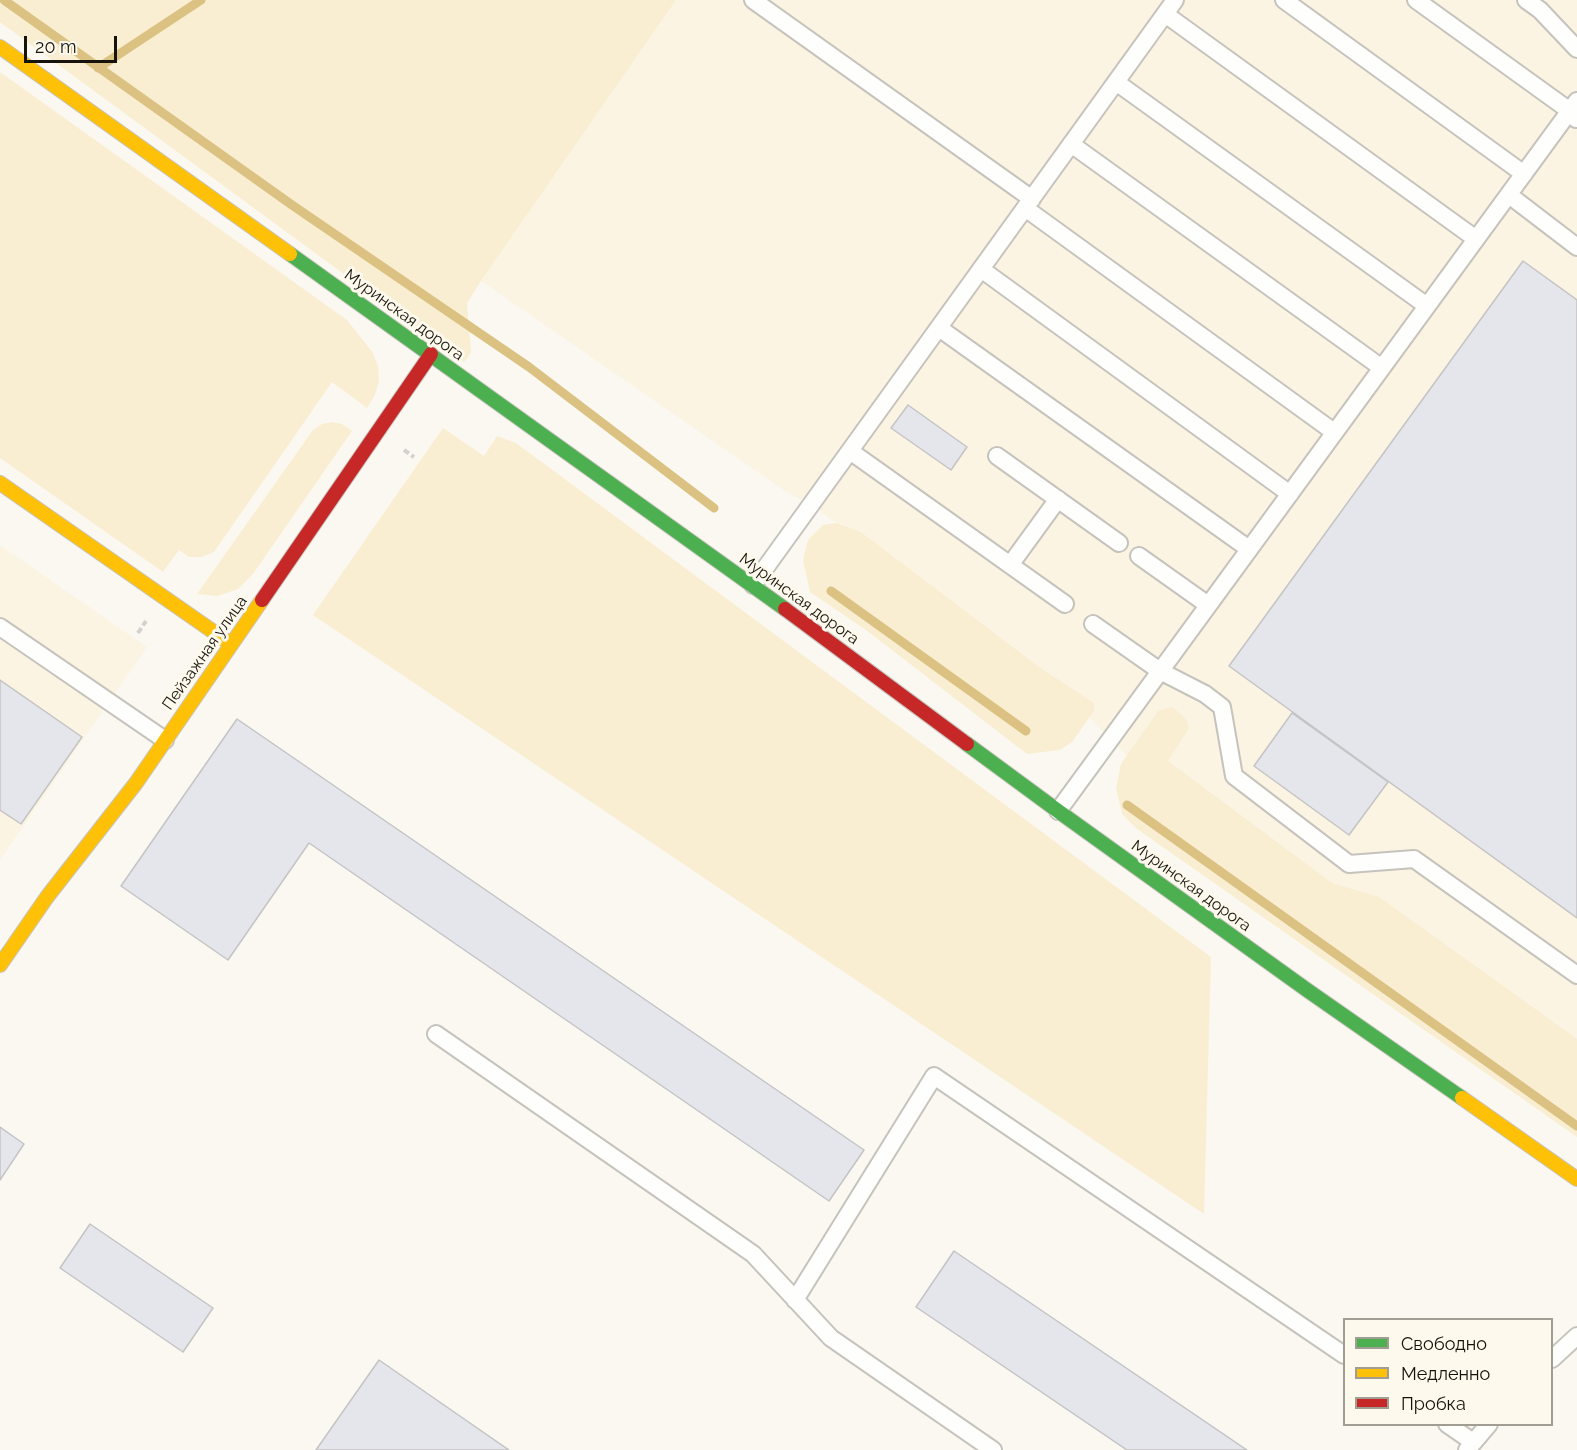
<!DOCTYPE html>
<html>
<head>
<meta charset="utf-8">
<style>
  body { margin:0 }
  #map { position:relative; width:1577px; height:1450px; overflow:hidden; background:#faf8f1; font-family:Raleway,sans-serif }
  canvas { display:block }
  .legend { position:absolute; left:1343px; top:1318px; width:210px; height:108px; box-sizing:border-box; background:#fef9ed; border:2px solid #a19d93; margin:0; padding:8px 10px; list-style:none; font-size:18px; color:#16130c }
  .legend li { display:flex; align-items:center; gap:12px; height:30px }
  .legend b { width:30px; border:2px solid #a19d93 }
  .scale { position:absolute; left:24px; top:36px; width:93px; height:27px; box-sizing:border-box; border:3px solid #16130c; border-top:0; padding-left:8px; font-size:18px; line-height:21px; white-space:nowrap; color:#16130c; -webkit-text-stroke:4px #fef9ed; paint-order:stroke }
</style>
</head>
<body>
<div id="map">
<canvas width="1577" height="1450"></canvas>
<ul class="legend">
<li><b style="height:8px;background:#4caf50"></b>Свободно</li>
<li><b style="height:8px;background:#ffc107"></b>Медленно</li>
<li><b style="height:8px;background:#c62828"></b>Пробка</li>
</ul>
<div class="scale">20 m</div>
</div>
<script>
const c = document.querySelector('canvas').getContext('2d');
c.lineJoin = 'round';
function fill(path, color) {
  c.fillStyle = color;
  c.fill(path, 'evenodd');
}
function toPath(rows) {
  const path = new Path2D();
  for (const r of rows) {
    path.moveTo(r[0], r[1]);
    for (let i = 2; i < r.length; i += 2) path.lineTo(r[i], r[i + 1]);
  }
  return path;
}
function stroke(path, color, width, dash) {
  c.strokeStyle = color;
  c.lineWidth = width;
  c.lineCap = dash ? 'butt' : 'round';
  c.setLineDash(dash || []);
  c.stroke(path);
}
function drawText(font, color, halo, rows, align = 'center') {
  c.font = font + ' Raleway,sans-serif';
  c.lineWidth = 6;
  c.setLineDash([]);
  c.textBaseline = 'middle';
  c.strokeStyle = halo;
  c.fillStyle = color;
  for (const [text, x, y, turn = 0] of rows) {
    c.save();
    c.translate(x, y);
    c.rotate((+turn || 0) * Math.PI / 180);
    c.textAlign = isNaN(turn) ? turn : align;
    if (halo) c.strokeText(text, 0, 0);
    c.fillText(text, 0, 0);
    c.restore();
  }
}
const built = toPath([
  [676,0,1577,0,1577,1074,1135,764,1042,669,861,532,836,523,811,505,788,493,481,281],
  [0,545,147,647,0,860]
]);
const green = toPath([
  [0,0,676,0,481,281,467,303,471,353,464,362,0,22],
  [0,72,347,320,373,353,378,366,379,381,375,395,367,408,332,382,214,552,202,557,189,557,179,550,163,572,0,458],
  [332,422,342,424,352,431,253,574,238,589,218,596,197,594,313,430,322,424],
  [443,428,484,456,497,436,516,443,1211,957,1204,1214,313,615],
  [836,523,861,532,1042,669,1094,703,1094,711,1072,742,1060,750,1027,754,866,630,810,592,803,560,808,540,823,525],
  [1172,707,1185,718,1189,728,1168,761,1332,883,1379,897,1577,1039,1577,1137,1137,829,1122,814,1116,788,1121,764,1158,711]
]);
const stream = toPath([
  [4,0,292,205,529,367,714,508],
  [98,68,201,0],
  [831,591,1026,731],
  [1127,805,1577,1126]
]);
const building = toPath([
  [1523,261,1577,300,1577,918,1229,666,1523,261],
  [908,405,967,447,951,470,891,428,908,405],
  [0,680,82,737,21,824,0,810,0,680],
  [1292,713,1388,782,1349,835,1254,766,1292,713],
  [237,719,864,1150,829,1201,309,843,228,960,121,886,237,719],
  [0,1127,24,1144,0,1180,0,1127],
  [90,1224,213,1308,183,1352,60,1268,90,1224],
  [954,1251,1247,1450,1127,1450,916,1307,954,1251],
  [379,1360,509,1450,316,1450,379,1360]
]);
const path = toPath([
  [404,450,414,457],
  [138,633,146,621]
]);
const lane = toPath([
  [753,0,1032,199],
  [1284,0,1524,174],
  [1416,0,1570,111,1576,119],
  [1526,0,1540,10,1577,49],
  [1165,14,1476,239],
  [1116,82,1427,306],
  [1071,144,1382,368],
  [1509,195,1577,247],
  [1025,208,1334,432],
  [981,269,1290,494],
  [939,328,1249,549],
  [850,451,1065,604],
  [997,456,1119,543],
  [1139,556,1208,605],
  [1010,565,1058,499],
  [753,585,1175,0],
  [1093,624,1160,671,1205,694,1222,707,1234,776,1349,864,1414,859,1577,975],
  [0,627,165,740],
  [1058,811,1577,101],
  [436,1034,753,1254,831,1338,993,1450],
  [795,1300,934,1076,1344,1355],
  [1552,1359,1577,1336],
  [1447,1424,1473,1442],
  [1467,1450,1489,1424]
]);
const fast = toPath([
  [290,254,785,609],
  [967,744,1058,811,1307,990,1462,1098]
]);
const slow = toPath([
  [0,47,290,254],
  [0,483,231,644],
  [0,965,47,897,136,783,262,600],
  [1462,1098,1577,1179]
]);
const jam = toPath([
  [262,600,431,354],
  [785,609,967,744]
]);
const streetNames = [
  ["Муринская дорога",404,315,36],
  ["Муринская дорога",799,599,36],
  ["Пейзажная улица",205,653,-55],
  ["Муринская дорога",1191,886,36]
];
fill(built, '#fbf4e2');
fill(green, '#f9eed1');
stroke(stream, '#dbc282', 9);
fill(building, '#e5e5ec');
stroke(building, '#c4c4c5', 1.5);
stroke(lane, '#c6c3bd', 20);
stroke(fast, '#c6c3bd', 16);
stroke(slow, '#c6c3bd', 16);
stroke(jam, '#c6c3bd', 16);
stroke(path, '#d2d1cf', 4, [6, 3]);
stroke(lane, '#fefefd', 16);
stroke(fast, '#4caf50', 14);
stroke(slow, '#ffc107', 14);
stroke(jam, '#c62828', 14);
drawText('16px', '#16130c', '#fef9ed', streetNames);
</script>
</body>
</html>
